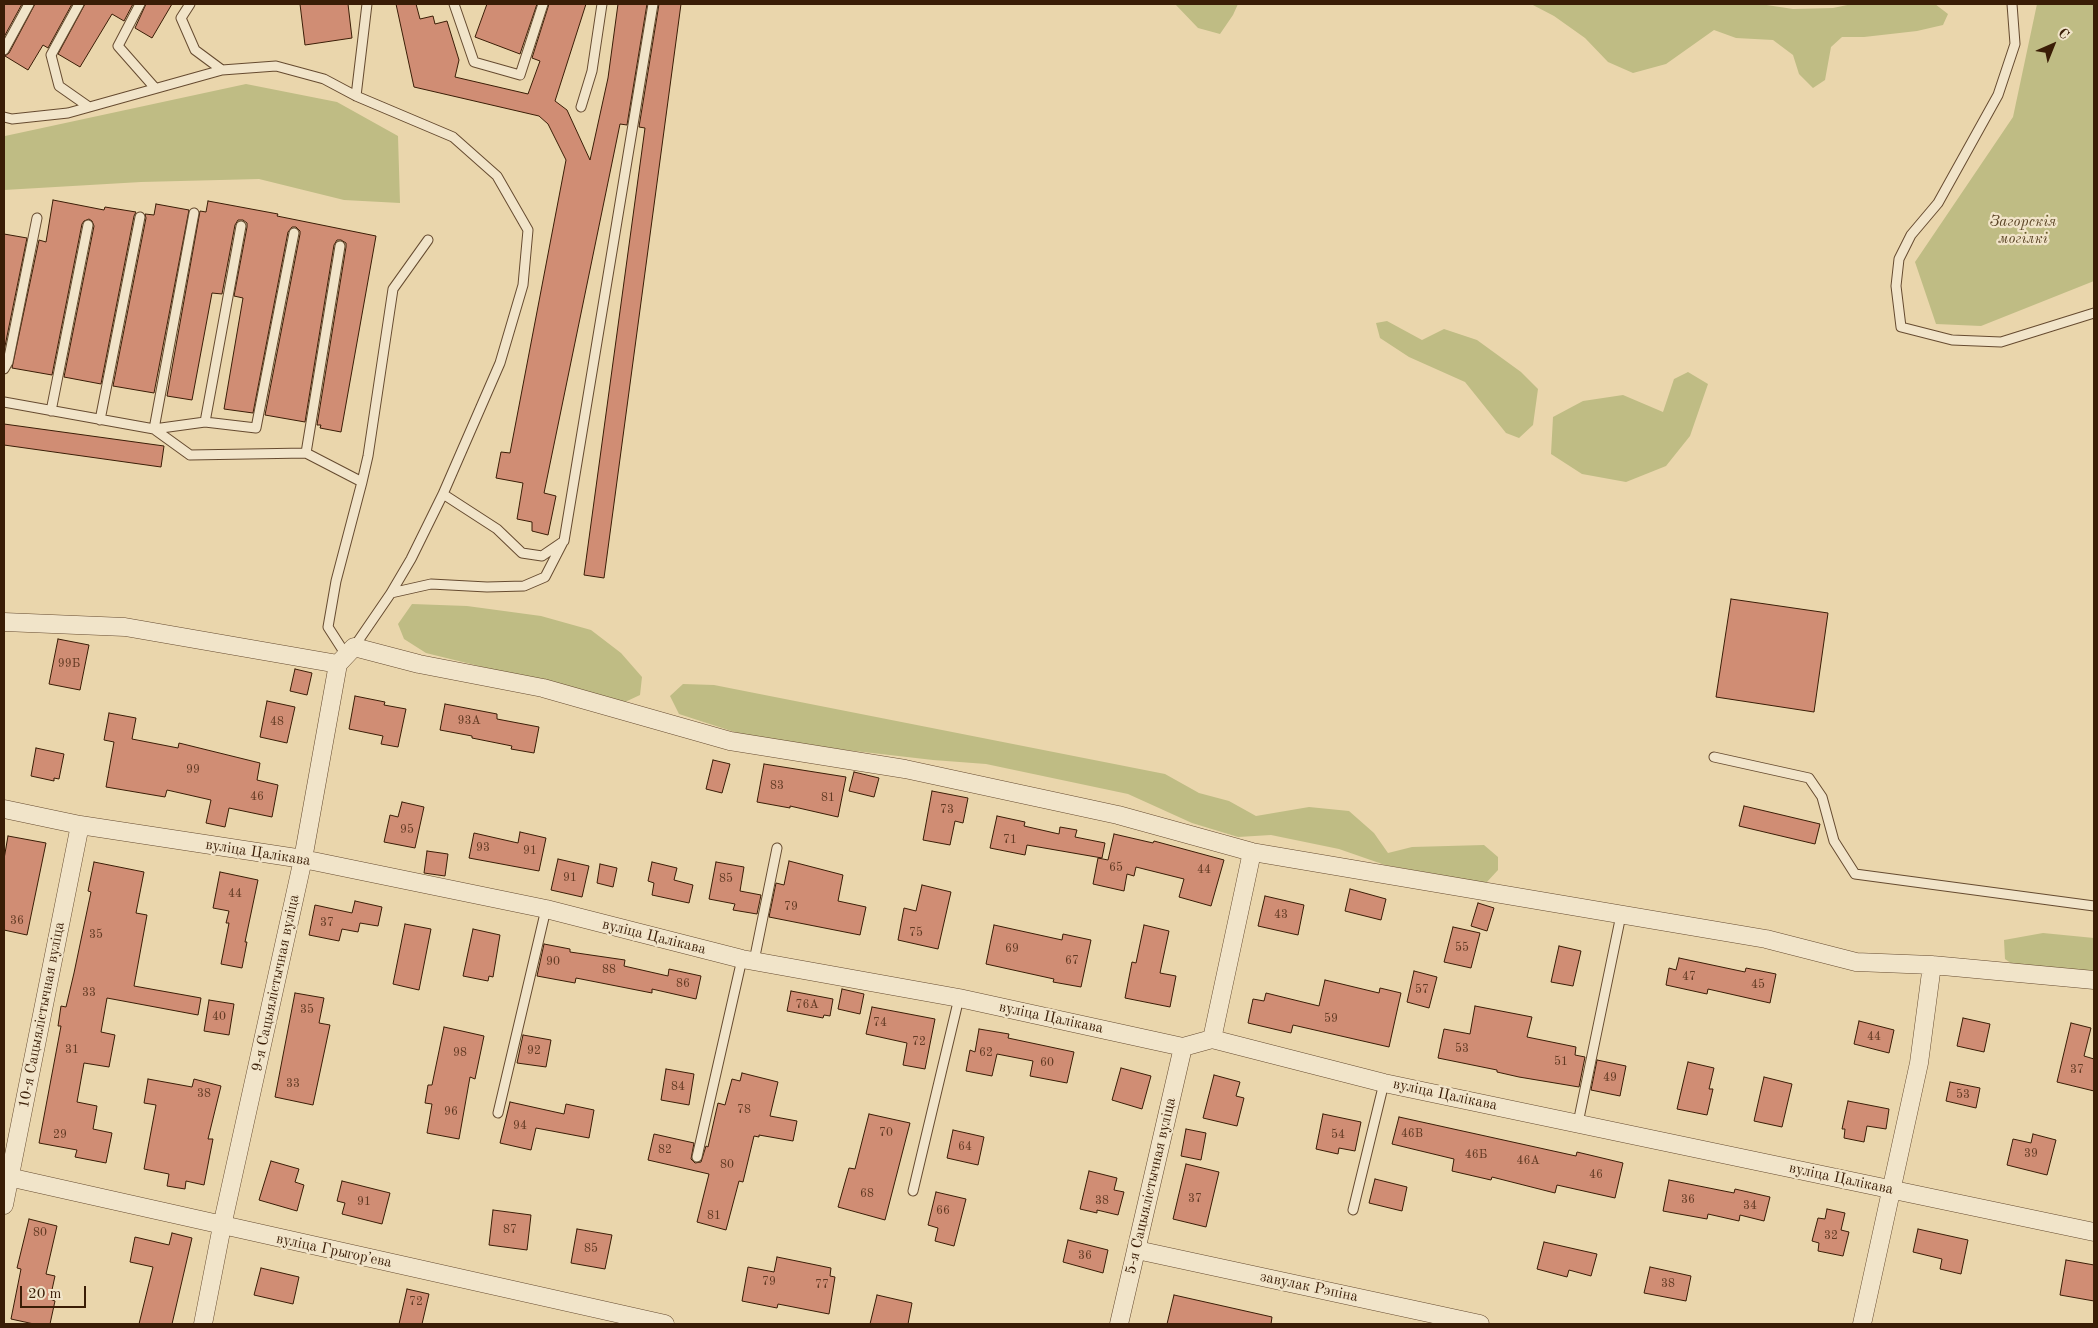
<!DOCTYPE html>
<html>
<head>
<meta charset="utf-8">
<style>
  body { margin:0 }
  #map { position:relative; width:2098px; height:1328px; overflow:hidden; background:#ead6ac; font-family:"Old Standard TT",serif }
  canvas { display:block }
  .frame { position:absolute; inset:0; border:5px solid #3a1d06; pointer-events:none }
  .north { position:absolute; left:2028px; top:20px; width:50px; height:50px; -webkit-text-stroke:4px #f1e4c9; paint-order:stroke; rotate:44deg; font-size:14px; font-weight:700; line-height:20px; text-align:center; color:#3a1d06 }
  .north::after { content:''; display:block; margin:auto; width:18px; height:22px; background:#3a1d06; clip-path:polygon(50% 0,100% 100%,50% 72%,0 100%) }
  .scale { position:absolute; left:20px; top:1286px; width:66px; height:22px; box-sizing:border-box; border:2px solid #3a1d06; border-top:0; padding-left:6px; font-size:15px; line-height:18px; white-space:nowrap; color:#3a1d06; -webkit-text-stroke:4px #f1e4c9; paint-order:stroke }
</style>
</head>
<body>
<div id="map">
<canvas width="2098" height="1328"></canvas>
<div class="frame"></div>
<div class="north">С</div>
<div class="scale">20 m</div>
</div>
<script>
const c = document.querySelector('canvas').getContext('2d');
c.lineJoin = 'round';
function fill(path, color) {
  c.fillStyle = color;
  c.fill(path, 'evenodd');
}
function toPath(rows) {
  const path = new Path2D();
  for (const r of rows) {
    path.moveTo(r[0], r[1]);
    for (let i = 2; i < r.length; i += 2) path.lineTo(r[i], r[i + 1]);
  }
  return path;
}
function stroke(path, color, width, dash) {
  c.strokeStyle = color;
  c.lineWidth = width;
  c.lineCap = dash ? 'butt' : 'round';
  c.setLineDash(dash || []);
  c.stroke(path);
}
function drawText(font, color, halo, rows, align = 'center') {
  c.font = font + ' "Old Standard TT",serif';
  c.lineWidth = 4.5;
  c.setLineDash([]);
  c.textBaseline = 'middle';
  c.strokeStyle = halo;
  c.fillStyle = color;
  for (const [text, x, y, turn = 0] of rows) {
    c.save();
    c.translate(x, y);
    c.rotate((+turn || 0) * Math.PI / 180);
    c.textAlign = isNaN(turn) ? turn : align;
    if (halo) c.strokeText(text, 0, 0);
    c.fillText(text, 0, 0);
    c.restore();
  }
}
const green = toPath([
  [1175,4,1238,4,1233,15,1220,34,1198,28],
  [1531,4,1760,4,1793,9,1833,8,1852,4,1935,4,1948,14,1943,25,1917,31,1864,37,1842,37,1831,47,1825,80,1813,88,1799,74,1793,55,1773,40,1736,38,1714,30,1666,64,1633,73,1608,62,1585,38,1554,16],
  [2037,4,2094,4,2094,281,1981,326,1936,324,1915,262,2013,117],
  [246,84,337,102,398,136,400,203,344,200,259,179,141,182,4,190,5,136],
  [1387,321,1422,340,1444,329,1477,340,1521,372,1538,389,1533,425,1519,438,1506,433,1465,382,1409,357,1380,338,1376,323],
  [1688,372,1708,384,1690,436,1666,466,1626,482,1582,474,1551,454,1553,417,1583,401,1623,395,1663,412,1674,379],
  [412,604,467,606,541,616,591,630,621,653,642,677,640,695,625,702,426,653,404,639,398,624],
  [683,684,714,685,1165,774,1199,793,1229,801,1256,816,1309,807,1349,811,1374,833,1388,853,1412,847,1484,845,1498,857,1498,870,1486,883,1385,865,1339,849,1271,835,1238,837,1192,823,1128,794,986,764,933,760,759,740,679,714,670,696],
  [2043,933,2094,938,2094,980,2019,969,2005,959,2004,940]
]);
const building = toPath([
  [4,4,22,4,4,37,4,4],
  [35,4,72,4,48,48,43,45,28,70,5,56,9,53,35,4],
  [85,4,133,4,124,21,112,14,80,67,58,54,85,4],
  [146,4,172,4,152,38,135,28,146,4],
  [300,4,348,4,352,38,305,45,300,4],
  [396,4,416,4,420,19,433,16,435,24,447,21,459,60,455,77,528,94,540,61,532,58,549,4,586,4,555,101,567,110,590,160,608,78,618,4,647,4,627,125,620,124,544,493,556,496,548,535,532,531,532,522,517,519,523,483,496,478,501,452,510,453,566,160,548,124,539,116,414,87,396,4],
  [487,4,537,4,520,54,475,37,487,4],
  [659,4,681,4,604,578,584,575,645,128,639,127,659,4],
  [53,200,104,210,105,207,136,212,134,216,101,384,64,377,94,226,92,221,89,219,84,221,82,224,52,375,12,368,39,240,46,242,53,200],
  [208,201,278,214,277,216,376,236,341,432,320,428,321,425,317,425,346,247,346,243,341,240,337,240,334,245,305,422,265,415,300,234,300,231,296,227,292,227,288,232,253,413,224,409,243,298,234,296,247,227,247,223,243,220,238,220,235,225,222,294,212,293,192,400,167,396,200,211,206,212,208,201],
  [156,204,189,210,154,393,113,386,146,218,145,214,154,215,156,204],
  [4,234,27,238,4,351,4,234],
  [4,424,164,446,161,467,4,445,4,424],
  [1731,599,1828,613,1814,712,1716,697,1731,599],
  [58,639,89,645,80,690,49,684,58,639],
  [295,669,312,673,307,695,290,691,295,669],
  [355,696,385,702,384,705,406,709,398,747,381,744,383,736,349,729,355,696],
  [267,701,295,707,287,743,260,737,267,701],
  [445,704,497,714,497,719,539,727,534,753,511,749,512,746,472,738,472,736,440,730,445,704],
  [109,713,136,718,132,739,178,748,179,743,260,763,257,780,278,785,272,817,229,808,225,827,206,823,211,800,167,790,165,797,106,787,114,742,104,740,109,713],
  [36,748,64,754,59,779,54,778,54,781,31,776,36,748],
  [713,760,730,764,722,793,706,789,713,760],
  [764,764,846,777,838,817,790,806,790,808,757,802,764,764],
  [854,772,879,778,874,797,849,791,854,772],
  [932,791,968,798,963,823,955,821,950,845,923,840,932,791],
  [402,802,424,807,415,848,384,842,390,815,398,817,402,802],
  [1744,806,1820,824,1815,844,1739,826,1744,806],
  [997,816,1025,822,1024,826,1059,834,1060,827,1077,830,1075,837,1105,843,1102,858,1027,845,1025,855,990,848,997,816],
  [520,832,546,838,539,871,469,858,474,833,518,843,520,832],
  [1114,834,1153,843,1154,841,1224,860,1211,906,1179,897,1184,879,1136,867,1134,876,1127,874,1124,891,1093,884,1098,858,1108,860,1114,834],
  [8,836,46,843,27,935,4,930,4,859,8,836],
  [427,851,448,854,445,876,424,873,427,851],
  [558,859,589,866,582,897,551,890,558,859],
  [789,861,843,875,838,901,866,907,860,935,769,917,776,883,784,885,789,861],
  [94,862,144,872,136,913,147,915,134,986,201,998,198,1015,107,998,101,1032,115,1035,109,1067,84,1063,77,1102,97,1106,93,1129,112,1133,106,1163,75,1157,77,1150,39,1143,61,1026,58,1026,61,1006,66,1007,74,973,91,892,88,891,94,862],
  [652,862,677,868,674,880,693,885,689,903,652,895,654,883,648,881,652,862],
  [716,862,744,867,740,891,761,895,757,914,733,910,735,904,709,899,716,862],
  [600,864,617,868,613,887,597,883,600,864],
  [220,872,258,880,245,942,247,942,242,968,221,964,229,923,226,923,229,911,213,908,220,872],
  [922,885,951,892,938,949,898,940,904,908,916,911,922,885],
  [1350,889,1386,899,1381,920,1345,911,1350,889],
  [1265,896,1304,905,1298,935,1258,926,1265,896],
  [355,901,382,907,378,926,360,923,358,932,342,929,339,941,309,935,315,905,352,913,355,901],
  [1478,903,1494,908,1487,931,1471,926,1478,903],
  [405,924,431,929,419,990,393,984,405,924],
  [994,925,1062,940,1063,934,1091,940,1081,987,1053,982,1054,979,986,964,994,925],
  [1144,925,1169,931,1160,973,1176,976,1170,1007,1125,998,1132,962,1136,963,1144,925],
  [1453,927,1480,933,1471,968,1444,962,1453,927],
  [473,929,500,935,493,977,489,976,488,981,463,976,473,929],
  [544,944,570,949,570,952,625,960,624,966,668,976,669,969,701,976,696,999,652,989,652,993,576,978,575,983,537,976,544,944],
  [1559,946,1581,951,1573,986,1551,982,1559,946],
  [1679,958,1745,972,1746,968,1776,974,1770,1003,1708,989,1707,994,1666,985,1669,968,1676,970,1679,958],
  [1414,971,1437,977,1429,1008,1407,1002,1414,971],
  [1325,980,1379,993,1380,988,1401,993,1389,1047,1293,1025,1291,1033,1248,1023,1253,999,1264,1001,1266,993,1319,1006,1325,980],
  [842,989,864,994,860,1014,838,1009,842,989],
  [791,991,833,999,830,1016,824,1015,823,1018,787,1011,791,991],
  [295,993,324,998,319,1023,330,1025,313,1105,275,1097,295,993],
  [209,1000,234,1004,229,1035,204,1031,209,1000],
  [1475,1006,1532,1017,1527,1037,1576,1047,1575,1055,1585,1057,1579,1087,1519,1077,1497,1072,1497,1070,1438,1058,1444,1029,1470,1034,1475,1006],
  [872,1007,935,1019,925,1069,903,1065,907,1043,866,1034,872,1007],
  [1963,1018,1990,1024,1984,1052,1957,1046,1963,1018],
  [1859,1021,1894,1030,1889,1053,1854,1044,1859,1021],
  [2071,1023,2091,1028,2084,1056,2094,1059,2094,1091,2057,1082,2071,1023],
  [444,1027,484,1036,475,1079,470,1077,459,1139,427,1133,432,1104,425,1103,428,1085,432,1085,444,1027],
  [979,1029,1009,1034,1008,1038,1074,1052,1067,1083,1030,1076,1033,1061,997,1054,992,1076,966,1071,970,1050,975,1052,979,1029],
  [523,1035,551,1040,546,1067,517,1063,523,1035],
  [1597,1060,1626,1066,1620,1096,1591,1090,1597,1060],
  [1688,1062,1714,1068,1709,1089,1713,1089,1707,1115,1677,1109,1688,1062],
  [1121,1068,1151,1076,1142,1109,1112,1100,1121,1068],
  [666,1069,694,1074,689,1105,661,1100,666,1069],
  [742,1073,778,1082,770,1116,797,1121,793,1141,759,1135,759,1137,754,1136,743,1182,739,1181,726,1230,697,1222,709,1174,648,1160,654,1134,694,1143,691,1159,695,1163,701,1162,706,1146,708,1147,718,1103,725,1105,732,1079,740,1081,742,1073],
  [1214,1075,1240,1082,1236,1096,1244,1098,1237,1126,1203,1118,1214,1075],
  [1764,1077,1792,1084,1782,1127,1754,1121,1764,1077],
  [148,1079,192,1087,194,1079,221,1086,208,1139,213,1139,204,1185,186,1181,185,1189,167,1186,169,1174,144,1169,156,1105,144,1103,148,1079],
  [1950,1082,1980,1088,1976,1108,1946,1101,1950,1082],
  [1848,1101,1889,1109,1886,1129,1867,1126,1864,1142,1844,1138,1845,1129,1842,1129,1848,1101],
  [510,1102,564,1114,566,1104,594,1110,589,1138,536,1128,531,1150,500,1143,510,1102],
  [869,1114,910,1123,885,1220,838,1207,849,1168,855,1169,869,1114],
  [1323,1114,1361,1122,1355,1151,1339,1148,1338,1154,1316,1149,1323,1114],
  [1399,1117,1576,1156,1577,1152,1623,1163,1615,1198,1557,1185,1555,1193,1492,1177,1491,1180,1452,1171,1454,1159,1392,1144,1399,1117],
  [1186,1129,1206,1133,1201,1160,1181,1156,1186,1129],
  [953,1130,984,1137,978,1165,947,1158,953,1130],
  [2033,1134,2056,1140,2047,1175,2007,1165,2013,1139,2031,1143,2033,1134],
  [271,1161,299,1169,295,1182,304,1185,297,1211,259,1200,271,1161],
  [1186,1164,1219,1172,1206,1227,1173,1219,1186,1164],
  [1089,1171,1117,1178,1114,1190,1124,1192,1118,1215,1097,1210,1097,1213,1080,1209,1089,1171],
  [1375,1179,1407,1187,1402,1211,1369,1203,1375,1179],
  [1669,1180,1734,1193,1735,1189,1770,1197,1764,1221,1740,1215,1739,1221,1708,1214,1707,1219,1663,1211,1669,1180],
  [342,1181,390,1193,382,1224,342,1214,345,1203,337,1201,342,1181],
  [936,1192,966,1199,954,1246,935,1241,938,1228,928,1225,936,1192],
  [1827,1209,1845,1213,1841,1230,1849,1232,1843,1256,1818,1251,1819,1243,1812,1241,1818,1218,1825,1219,1827,1209],
  [493,1210,531,1215,527,1250,489,1245,493,1210],
  [29,1219,57,1226,46,1274,55,1276,50,1299,55,1301,50,1324,34,1324,11,1319,21,1269,17,1268,29,1219],
  [577,1229,612,1235,605,1269,571,1263,577,1229],
  [1918,1229,1968,1240,1961,1274,1940,1269,1942,1259,1913,1252,1918,1229],
  [172,1233,192,1238,172,1324,139,1324,153,1267,130,1262,135,1237,169,1245,172,1233],
  [1068,1240,1108,1250,1103,1273,1063,1262,1068,1240],
  [1544,1242,1597,1254,1591,1276,1569,1270,1567,1277,1537,1269,1544,1242],
  [777,1257,831,1268,830,1276,835,1277,829,1314,778,1304,777,1308,742,1301,748,1267,774,1272,777,1257],
  [2066,1260,2094,1265,2094,1301,2060,1295,2066,1260],
  [1650,1267,1691,1276,1686,1301,1644,1293,1650,1267],
  [261,1268,299,1277,293,1304,254,1295,261,1268],
  [407,1289,429,1294,422,1324,399,1324,407,1289],
  [877,1295,912,1303,908,1324,870,1324,877,1295],
  [1174,1295,1272,1317,1271,1324,1167,1324,1174,1295]
]);
const lane = toPath([
  [79,4,51,55,59,86,89,107],
  [140,4,118,46,155,88],
  [190,4,181,18,195,50,222,70],
  [454,4,474,62,520,75,543,4],
  [2012,4,2015,44,1998,95,1938,203,1911,235,1899,259,1896,286,1901,327,1952,340,2001,342,2094,313],
  [4,50,29,4],
  [356,96,367,4],
  [581,107,592,71,602,4],
  [4,117,12,119,68,113,222,70,276,66,324,79,356,96,453,137,497,176,528,230,523,285,500,363,443,494,411,559,391,593,354,647],
  [194,213,154,429,205,422,256,428,294,233],
  [4,369,8,362,37,218],
  [4,402,154,429,190,455,306,453,362,482,368,456,393,289,428,240],
  [51,411,88,225],
  [100,420,140,217],
  [205,422,241,226],
  [306,453,340,246],
  [443,494,497,529,522,553,542,556,564,541,653,4],
  [391,593,431,584,487,587,524,586,545,577,563,542],
  [346,655,328,627,336,581,362,482],
  [1714,757,1809,778,1822,797,1834,841,1855,874,2094,906],
  [754,961,777,848],
  [498,1113,546,909],
  [1578,1123,1621,915],
  [697,1157,742,959],
  [913,1191,959,998],
  [1353,1210,1384,1083]
]);
const street = toPath([
  [4,622,125,627,338,664],
  [4,809,80,825,303,859,546,909,742,959,959,998,1183,1047,1212,1039,1384,1083,2094,1232],
  [1212,1039,1252,852],
  [4,1176,665,1324],
  [4,1205,80,825],
  [1137,1250,1480,1324],
  [203,1324,222,1226,303,859,338,664,354,647,419,664,543,688,730,741,905,769,1118,815,1252,852,1766,939,1856,962,1932,965,2094,980],
  [1119,1324,1183,1047],
  [1862,1324,1919,1063,1932,965]
]);
const numberNames = [
  ["99Б",69,664],
  ["93А",469,721],
  ["48",277,722],
  ["99",193,770],
  ["83",777,786],
  ["46",257,797],
  ["81",828,798],
  ["73",947,810],
  ["95",407,830],
  ["71",1010,840],
  ["93",483,848],
  ["91",530,851],
  ["65",1116,868],
  ["44",1204,870],
  ["91",570,878],
  ["85",726,879],
  ["44",235,894],
  ["79",791,907],
  ["43",1281,915],
  ["36",17,921],
  ["37",327,923],
  ["75",916,933],
  ["35",96,935],
  ["55",1462,948],
  ["69",1012,949],
  ["67",1072,961],
  ["90",553,962],
  ["88",609,970],
  ["47",1689,977],
  ["86",683,984],
  ["45",1758,985],
  ["57",1422,990],
  ["33",89,993],
  ["76А",807,1005],
  ["35",307,1010],
  ["40",219,1017],
  ["59",1331,1019],
  ["74",880,1023],
  ["44",1874,1037],
  ["72",919,1042],
  ["53",1462,1049],
  ["31",72,1050],
  ["92",534,1051],
  ["98",460,1053],
  ["62",986,1053],
  ["51",1561,1062],
  ["60",1047,1063],
  ["37",2077,1070],
  ["49",1610,1078],
  ["33",293,1084],
  ["84",678,1087],
  ["38",204,1094],
  ["53",1963,1095],
  ["78",744,1110],
  ["96",451,1112],
  ["94",520,1126],
  ["70",886,1133],
  ["46В",1412,1134],
  ["29",60,1135],
  ["54",1338,1135],
  ["64",965,1147],
  ["82",665,1150],
  ["39",2031,1154],
  ["46Б",1476,1155],
  ["46А",1528,1161],
  ["80",727,1165],
  ["46",1596,1175],
  ["68",867,1194],
  ["37",1195,1199],
  ["36",1688,1200],
  ["38",1102,1201],
  ["91",364,1202],
  ["34",1750,1206],
  ["66",943,1211],
  ["81",714,1216],
  ["87",510,1230],
  ["80",40,1233],
  ["32",1831,1236],
  ["85",591,1249],
  ["36",1085,1256],
  ["79",769,1282],
  ["38",1668,1284],
  ["77",822,1285],
  ["72",416,1302]
];
const parkNames = [
  ["Загорскія",2023,222],
  ["могілкі",2023,239]
];
const streetNames = [
  ["вуліца Цалікава",258,853,9],
  ["вуліца Цалікава",654,937,14],
  ["9-я Сацыялістычная вуліца",276,983,-78],
  ["10-я Сацыялістычная вуліца",42,1015,-79],
  ["вуліца Цалікава",1051,1018,12],
  ["вуліца Цалікава",1445,1095,12],
  ["вуліца Цалікава",1841,1179,12],
  ["5-я Сацыялістычная вуліца",1151,1186,-77],
  ["вуліца Грыгорʼева",334,1251,12],
  ["завулак Рэпіна",1309,1287,12]
];
fill(green, '#bfbc84');
fill(building, '#d08d74');
stroke(building, '#3a1d06', 1);
stroke(lane, '#664b30', 11);
stroke(street, '#664b30', 19);
stroke(lane, '#f1e4c9', 9);
stroke(street, '#f1e4c9', 18);
drawText('12px', '#603922', null, numberNames);
drawText('italic 15px', '#5b4526', '#f1e4c9', parkNames);
drawText('15px', '#3a1d06', '#f1e4c9', streetNames);
</script>
</body>
</html>
